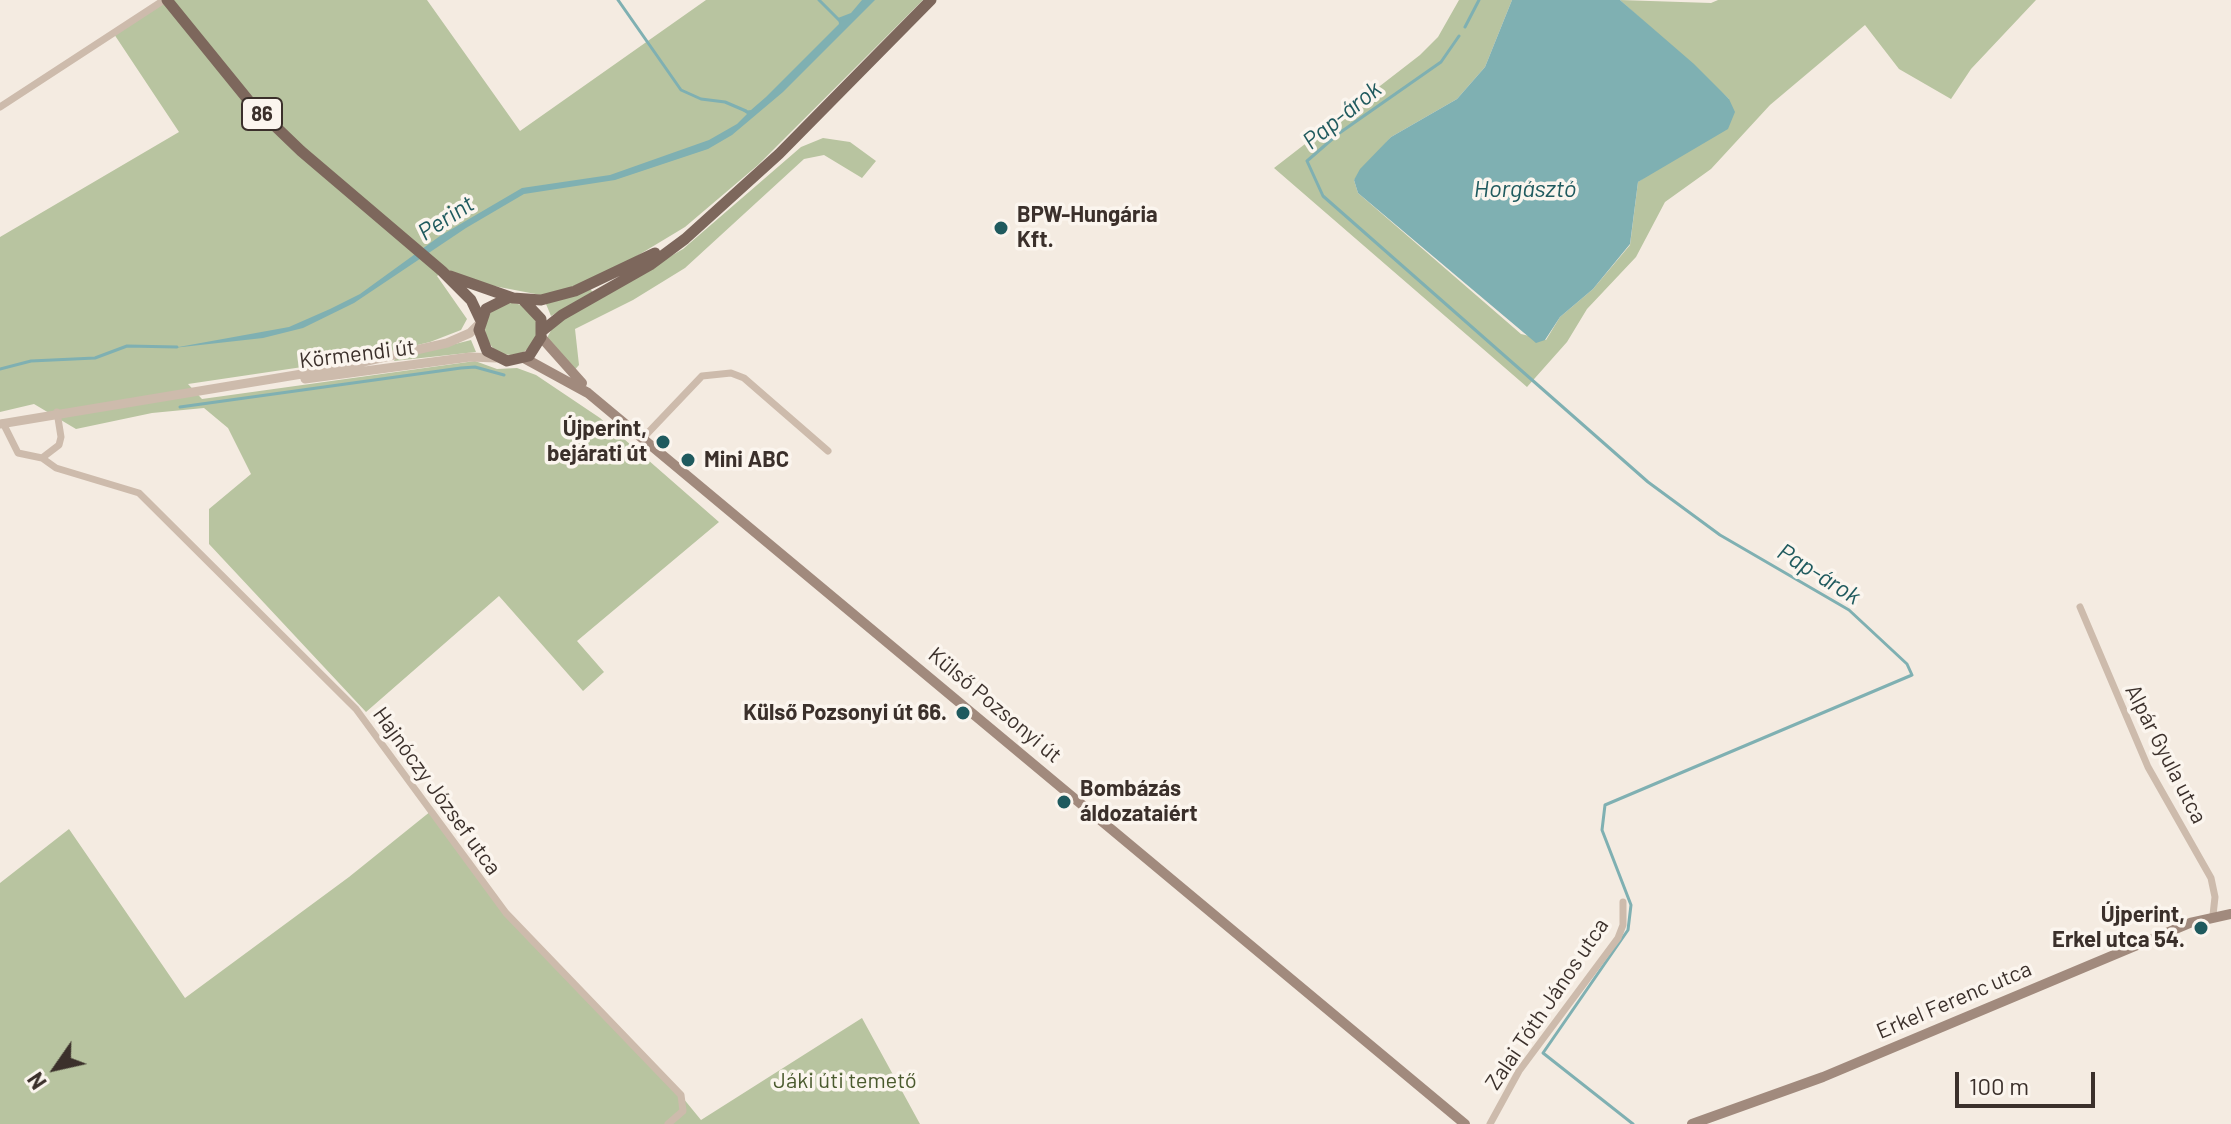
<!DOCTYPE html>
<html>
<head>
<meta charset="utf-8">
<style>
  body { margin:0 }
  #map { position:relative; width:2231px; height:1124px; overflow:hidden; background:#f4ebe1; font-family:Barlow,sans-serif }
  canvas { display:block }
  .north { position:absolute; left:16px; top:1028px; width:80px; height:80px; -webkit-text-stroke:6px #fbf5ee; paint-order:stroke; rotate:236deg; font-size:22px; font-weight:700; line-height:32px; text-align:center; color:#3b302b }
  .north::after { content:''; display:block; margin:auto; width:28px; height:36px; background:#3b302b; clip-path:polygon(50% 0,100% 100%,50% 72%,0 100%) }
  .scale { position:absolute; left:1955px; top:1072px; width:140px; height:36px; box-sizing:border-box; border:4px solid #3b302b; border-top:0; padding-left:10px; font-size:24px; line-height:28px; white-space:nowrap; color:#3b302b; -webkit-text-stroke:6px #fbf5ee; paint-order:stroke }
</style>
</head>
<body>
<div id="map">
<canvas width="2231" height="1124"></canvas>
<div class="north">N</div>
<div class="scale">100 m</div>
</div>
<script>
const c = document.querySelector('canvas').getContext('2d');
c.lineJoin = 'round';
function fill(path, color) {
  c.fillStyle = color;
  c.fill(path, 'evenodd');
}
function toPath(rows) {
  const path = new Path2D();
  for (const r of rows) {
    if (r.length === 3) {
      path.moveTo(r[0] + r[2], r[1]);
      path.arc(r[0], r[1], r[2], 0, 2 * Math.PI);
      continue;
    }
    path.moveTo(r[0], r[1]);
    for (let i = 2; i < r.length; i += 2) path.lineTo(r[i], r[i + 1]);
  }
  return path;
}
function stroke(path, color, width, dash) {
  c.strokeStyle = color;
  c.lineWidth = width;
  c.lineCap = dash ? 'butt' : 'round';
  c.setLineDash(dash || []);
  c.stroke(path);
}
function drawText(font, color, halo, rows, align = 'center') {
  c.font = font + ' Barlow,sans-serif';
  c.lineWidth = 7;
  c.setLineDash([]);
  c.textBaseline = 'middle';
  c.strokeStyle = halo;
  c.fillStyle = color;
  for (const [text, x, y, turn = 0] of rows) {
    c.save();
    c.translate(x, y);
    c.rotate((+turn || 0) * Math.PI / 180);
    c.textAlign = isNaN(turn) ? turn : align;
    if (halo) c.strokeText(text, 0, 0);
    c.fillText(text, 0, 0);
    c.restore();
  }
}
const green = toPath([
  [163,0,427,0,520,131,706,0,923,0,758,165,685,227,607,274,546,296,473,282,446,269,437,276,467,319,461,330,430,342,363,358,188,384,202,399,475,361,497,369,517,368,536,375,600,418,719,522,577,641,604,672,583,691,499,596,366,712,209,544,209,509,251,474,228,428,204,408,152,413,76,429,34,404,0,412,0,237,179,132,112,31],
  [1459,0,1512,0,1485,67,1457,99,1391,137,1354,180,1358,193,1521,334,1546,340,1560,317,1593,289,1630,245,1638,182,1665,163,1729,99,1620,0,1711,3,1718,0,2036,0,1971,69,1951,99,1899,69,1865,25,1770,105,1711,169,1665,202,1636,257,1587,309,1567,342,1527,387,1274,168,1420,55,1438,37],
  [823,138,850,142,876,161,862,178,824,155,804,159,685,268,633,300,575,329,579,365,572,373,547,338,555,323,683,249,801,147],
  [590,289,593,292,551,316,546,304],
  [511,329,26],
  [471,340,476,352,394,361,395,359],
  [431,811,483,886,674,1087,701,1120,862,1018,920,1124,0,1124,0,883,69,829,185,998,349,877]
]);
const water = toPath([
  [862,0,875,0,783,92,732,135,708,149,615,180,524,194,466,228,354,303,303,328,263,338,173,348,289,327,330,309,360,294,440,236,522,188,610,175,709,140,737,124,747,114,743,111,751,110,766,97,839,24,838,18,851,13],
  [1512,0,1620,0,1694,64,1729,99,1735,112,1728,129,1638,182,1630,244,1593,289,1560,317,1545,340,1536,343,1358,193,1354,180,1360,169,1391,137,1457,99,1485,67]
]);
const stream = toPath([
  [618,0,681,90,701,99,725,102,746,111],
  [819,0,839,20],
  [1465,27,1479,0],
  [1459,36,1441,62,1338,134,1307,161,1323,196,1648,482,1720,535,1849,610,1907,664,1912,675,1605,805,1602,830,1631,905,1628,930,1543,1053,1633,1124],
  [0,369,31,361,95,358,127,346,177,347],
  [180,407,461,368,475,367,504,375]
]);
const minor = toPath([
  [0,107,164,0],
  [3,423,18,453,42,458,59,445,61,437,57,412],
  [643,438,702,376,731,373,744,378,828,451],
  [42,458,56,468,139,493,356,709,506,913,681,1095,683,1111,668,1124],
  [2080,607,2148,767,2211,878,2215,897,2213,915],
  [1490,1124,1519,1071,1618,938,1623,925,1623,902]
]);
const tertiary = toPath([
  [305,379,470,357,496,358],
  [0,424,332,369,447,343,470,333,479,324]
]);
const secondary = toPath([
  [541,337,582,383],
  [524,358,588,393,1465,1124],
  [1692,1124,1823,1077,2190,923,2231,914]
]);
const primary = toPath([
  [167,0,249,101,301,151,442,271,471,300,480,319],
  [450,276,513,298,541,300,575,291,655,253],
  [508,298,486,309,479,330,487,351,507,361,529,356,541,337,541,319,524,301],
  [542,331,562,315,650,265,685,239,779,154,931,0]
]);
const markers = [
  [1001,228,8,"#1f5a5e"],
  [663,442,8,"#1f5a5e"],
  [688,460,8,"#1f5a5e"],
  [963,713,8,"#1f5a5e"],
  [1064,802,8,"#1f5a5e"],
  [2201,928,8,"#1f5a5e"]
];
const shields = [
  [262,114,40]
];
const shieldNames = [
  ["86",262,114]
];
const poiNames = [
  ["BPW-Hungária",1017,215],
  ["Kft.",1017,240],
  ["Újperint,",647,429,"right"],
  ["bejárati út",647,454,"right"],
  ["Mini ABC",704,460],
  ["Külső Pozsonyi út 66.",947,713,"right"],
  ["Bombázás",1080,789],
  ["áldozataiért",1080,814],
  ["Újperint,",2185,915,"right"],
  ["Erkel utca 54.",2185,940,"right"]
];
const streetNames = [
  ["Körmendi út",357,354,-7],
  ["Külső Pozsonyi út",995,705,40],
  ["Alpár Gyula utca",2166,754,63],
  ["Hajnóczy József utca",437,791,54],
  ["Erkel Ferenc utca",1954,1000,-23],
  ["Zalai Tóth János utca",1547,1004,-56]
];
const parkNames = [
  ["Jáki úti temető",845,1081]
];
const waterNames = [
  ["Pap-árok",1342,115,-39],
  ["Horgásztó",1525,189],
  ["Perint",446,218,-33],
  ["Pap-árok",1819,574,32]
];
fill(green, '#b8c4a0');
fill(water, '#7fb0b2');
stroke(stream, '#7fb0b2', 3);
stroke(minor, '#cdbbac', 7);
stroke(tertiary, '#cdbbac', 9);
stroke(secondary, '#a18a7d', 10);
stroke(primary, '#7d675c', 11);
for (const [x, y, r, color] of markers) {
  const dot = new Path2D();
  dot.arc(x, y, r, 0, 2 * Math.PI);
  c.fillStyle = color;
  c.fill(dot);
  stroke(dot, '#fbf5ee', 3);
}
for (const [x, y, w] of shields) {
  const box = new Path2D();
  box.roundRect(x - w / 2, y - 16, w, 32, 6);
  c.fillStyle = '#fbf5ee';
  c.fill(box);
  stroke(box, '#3b302b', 2);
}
drawText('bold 20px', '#3b302b', null, shieldNames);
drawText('bold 22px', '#3b302b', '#fbf5ee', poiNames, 'left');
drawText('22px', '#3b302b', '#fbf5ee', streetNames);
drawText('22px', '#4a5a2e', '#fbf5ee', parkNames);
drawText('italic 24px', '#1f5a5e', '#fbf5ee', waterNames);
</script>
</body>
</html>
